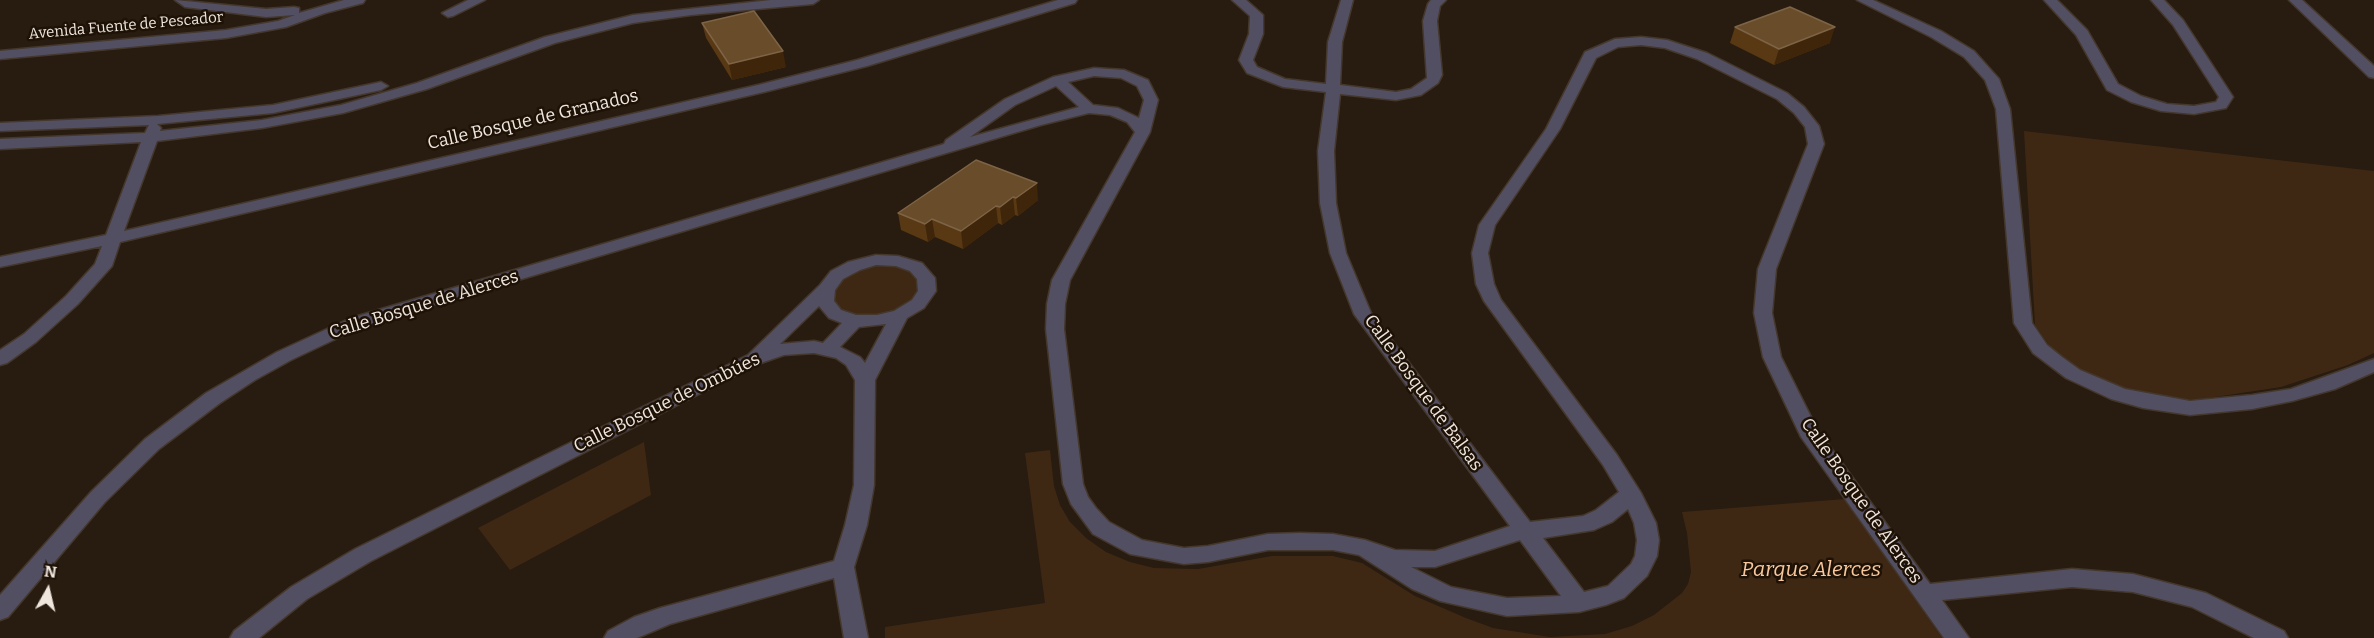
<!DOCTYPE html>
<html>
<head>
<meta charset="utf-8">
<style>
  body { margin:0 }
  #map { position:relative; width:2374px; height:638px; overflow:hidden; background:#281b0f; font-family:Bitter,serif }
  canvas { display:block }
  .north { position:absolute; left:18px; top:560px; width:60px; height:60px; -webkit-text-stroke:4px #1e1206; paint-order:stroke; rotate:8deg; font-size:16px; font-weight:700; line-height:24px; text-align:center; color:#efe6de }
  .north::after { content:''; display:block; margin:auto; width:21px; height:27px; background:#efe6de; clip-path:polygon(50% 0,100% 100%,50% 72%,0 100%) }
</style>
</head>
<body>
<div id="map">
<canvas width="2374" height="638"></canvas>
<div class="north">N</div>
</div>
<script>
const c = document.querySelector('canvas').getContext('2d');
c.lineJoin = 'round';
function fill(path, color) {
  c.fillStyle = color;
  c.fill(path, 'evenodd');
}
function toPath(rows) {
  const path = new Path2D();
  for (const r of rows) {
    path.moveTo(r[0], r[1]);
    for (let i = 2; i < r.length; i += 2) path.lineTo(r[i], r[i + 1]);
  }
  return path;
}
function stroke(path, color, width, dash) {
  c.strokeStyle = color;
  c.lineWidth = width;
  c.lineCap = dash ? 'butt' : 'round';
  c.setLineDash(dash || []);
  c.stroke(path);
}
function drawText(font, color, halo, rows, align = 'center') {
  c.font = font + ' Bitter,serif';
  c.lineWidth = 5;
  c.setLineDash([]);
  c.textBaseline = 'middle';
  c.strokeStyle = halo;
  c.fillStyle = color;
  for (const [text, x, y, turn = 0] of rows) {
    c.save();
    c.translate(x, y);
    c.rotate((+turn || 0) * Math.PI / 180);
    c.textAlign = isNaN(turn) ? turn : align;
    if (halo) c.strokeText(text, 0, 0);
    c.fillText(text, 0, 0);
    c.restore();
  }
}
const green = toPath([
  [2024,131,2374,171,2374,353,2348,365,2281,387,2202,399,2183,400,2142,394,2099,379,2080,369,2051,348,2035,325],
  [876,265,894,265,910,271,918,279,919,291,911,302,896,311,877,316,857,316,842,310,834,300,834,289,843,278,858,269],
  [644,442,651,495,510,570,478,528],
  [1050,450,1054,486,1060,505,1070,522,1086,538,1106,552,1130,562,1154,568,1198,569,1272,556,1333,556,1362,563,1415,596,1466,618,1493,628,1550,637,1605,634,1632,626,1654,615,1682,593,1688,584,1691,572,1687,533,1682,512,1845,499,1942,638,885,638,885,627,1045,603,1025,453]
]);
const minor = toPath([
  [175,0,266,9,294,7,299,8,299,13,344,0,365,0,363,3,325,13,286,27,226,38,0,59,0,51,226,30,278,21,295,15,266,17,185,7,175,0],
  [468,0,485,0,453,16,448,17,442,13,468,0],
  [771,0,819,0,813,4,691,15,633,23,555,43,427,89,343,113,262,128,157,141,124,231,758,85,857,60,1058,0,1077,0,1075,3,867,66,764,92,120,242,112,266,78,304,36,342,7,363,0,365,0,350,24,334,66,296,95,264,102,246,0,267,0,257,106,235,141,142,0,149,0,139,145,133,149,125,0,131,0,123,158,116,273,105,381,82,388,86,381,90,273,113,157,124,161,128,160,131,262,120,341,105,417,83,545,37,633,15,771,0],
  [1232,0,1246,0,1263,15,1263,34,1253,60,1257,67,1285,79,1326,84,1328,42,1341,0,1353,0,1342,42,1340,85,1396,92,1411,89,1427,78,1423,21,1428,4,1431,0,1446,0,1440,6,1437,21,1442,75,1438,83,1421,95,1396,100,1340,94,1334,151,1336,203,1346,253,1371,313,1530,522,1583,516,1596,510,1619,492,1603,465,1484,301,1476,284,1472,253,1479,225,1546,129,1585,52,1615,39,1641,37,1667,40,1707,53,1787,93,1804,107,1819,126,1824,144,1776,269,1772,313,1781,357,1817,429,1930,584,2072,569,2133,574,2206,593,2284,631,2288,638,2254,638,2192,607,2133,592,2072,587,1942,600,1969,638,1944,638,1801,437,1763,357,1754,313,1758,269,1808,144,1805,127,1794,113,1777,99,1697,59,1665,48,1641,45,1618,47,1596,58,1560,129,1495,225,1488,253,1494,284,1501,300,1617,455,1641,493,1656,523,1659,540,1657,556,1647,576,1624,598,1606,605,1579,612,1507,616,1440,601,1412,589,1359,555,1333,550,1268,550,1208,562,1184,564,1130,554,1093,534,1071,504,1063,484,1046,329,1047,304,1052,280,1135,132,1127,122,1110,115,1089,113,1041,125,363,326,291,360,255,380,220,403,159,449,105,502,8,617,0,620,0,595,91,492,145,439,206,393,277,352,351,318,944,144,946,140,1005,99,1053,77,1094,68,1124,70,1148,80,1158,100,1150,132,1070,280,1065,304,1064,329,1083,484,1088,497,1096,508,1109,522,1142,540,1184,548,1208,546,1268,534,1300,533,1333,534,1365,540,1395,550,1435,551,1510,526,1354,314,1330,253,1320,203,1318,151,1326,92,1283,87,1247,73,1239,60,1249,34,1250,16,1232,0],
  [1094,76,1121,78,1137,86,1144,100,1139,118,1118,108,1093,105,1068,82,1094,76],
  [1056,86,1079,107,970,137,1015,105,1056,86],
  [1628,509,1634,523,1637,540,1635,556,1631,564,1608,586,1584,592,1543,538,1594,530,1612,522,1628,509],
  [1520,540,1561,596,1507,598,1451,587,1411,567,1435,567,1520,540],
  [1857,0,1873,0,1941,31,1974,51,1999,79,2010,109,2032,323,2047,345,2062,357,2080,370,2125,389,2190,401,2252,395,2291,389,2374,359,2374,372,2335,389,2292,401,2252,409,2190,415,2143,408,2111,399,2066,378,2033,353,2014,323,1996,109,1985,80,1964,57,1931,37,1857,0],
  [2044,0,2057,0,2087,30,2118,84,2141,96,2167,104,2194,106,2216,102,2219,97,2173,25,2151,0,2164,0,2183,20,2233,97,2226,108,2194,114,2161,111,2131,102,2107,90,2076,35,2044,0],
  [2289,0,2302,0,2374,66,2374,78,2369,77,2289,0],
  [876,255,898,256,922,263,935,278,936,291,924,308,907,318,875,380,874,485,867,525,854,567,868,638,844,638,834,578,670,624,637,638,604,638,608,631,634,617,660,608,834,561,845,525,854,485,855,380,846,365,836,358,814,353,784,355,758,364,371,561,307,599,259,638,230,638,234,631,291,587,355,549,748,355,820,285,831,271,848,262,876,255],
  [876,265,896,266,910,271,917,279,918,291,912,300,894,311,877,315,856,315,841,310,834,301,835,290,843,279,860,270,876,265],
  [819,306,829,318,842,323,823,343,814,341,780,344,819,306],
  [886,324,865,363,860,357,840,347,859,327,886,324]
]);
const wall = toPath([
  [702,23,786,67,732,80,706,38],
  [1735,27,1830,43,1774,65,1730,43],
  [976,160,1038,200,1018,216,1015,215,1002,225,998,223,963,249,935,237,928,242,901,230,898,213]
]);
const shadedWall = toPath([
  [1835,27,1830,43,1774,65,1779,49],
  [783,51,786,67,732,80,729,64],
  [1037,183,1038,200,1018,216,1016,198],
  [1013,197,1015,215,1002,225,1000,207],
  [996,206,998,223,963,249,961,231],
  [932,219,935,237,928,242,925,224]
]);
const building = toPath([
  [1790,7,1835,27,1779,49,1735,27,1790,7],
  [754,11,783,51,729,64,702,23,754,11],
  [976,160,1037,183,1016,198,1013,197,1000,207,996,206,961,231,932,219,925,224,898,213,976,160]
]);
const farStreetnames = [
  ["Avenida Fuente de Pescador",126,26,-5]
];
const streetNames = [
  ["Calle Bosque de Granados",533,120,-13],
  ["Calle Bosque de Alerces",424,305,-17],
  ["Calle Bosque de Balsas",1423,393,54],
  ["Calle Bosque de Ombúes",667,403,-26],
  ["Calle Bosque de Alerces",1861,501,55]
];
const nearParknames = [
  ["Parque Alerces",1811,570]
];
fill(green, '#3e2814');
stroke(minor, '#44372c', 3);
fill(minor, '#534f62');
fill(wall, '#593914');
fill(shadedWall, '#3f2509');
fill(building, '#694c2a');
stroke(building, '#7e6446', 1.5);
drawText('15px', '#efe6de', '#1e1206', farStreetnames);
drawText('18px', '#efe6de', '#1e1206', streetNames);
drawText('italic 21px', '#f9c89d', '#1e1206', nearParknames);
</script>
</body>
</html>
